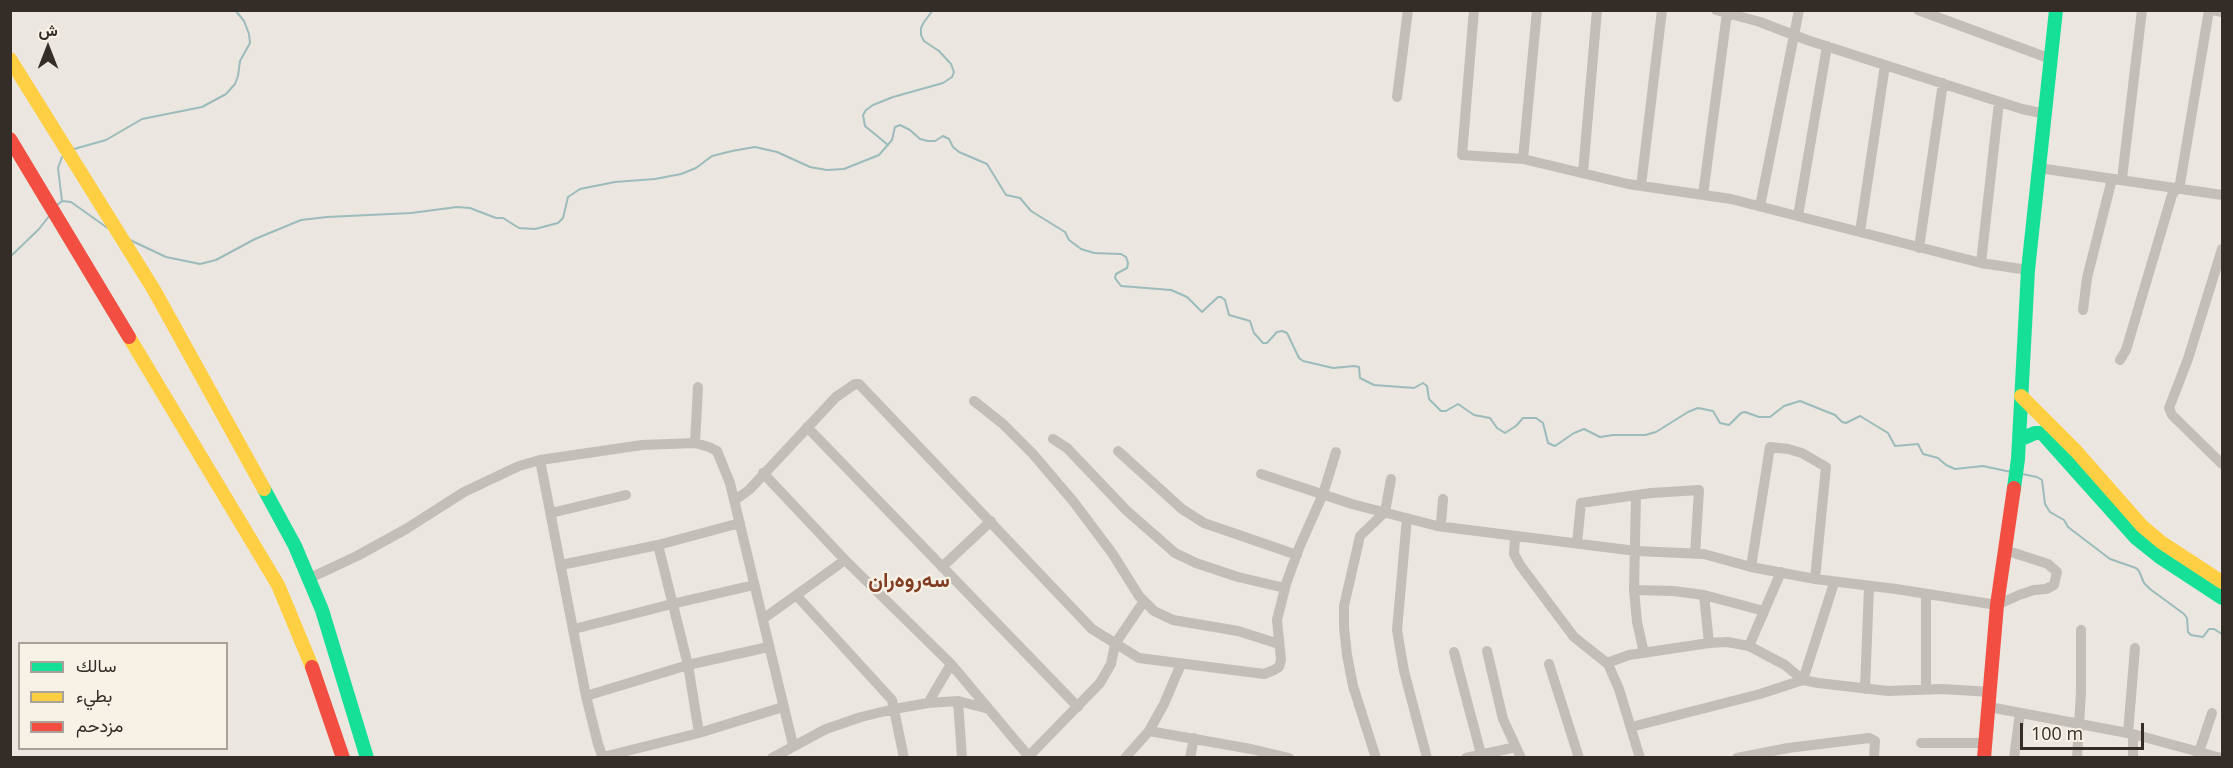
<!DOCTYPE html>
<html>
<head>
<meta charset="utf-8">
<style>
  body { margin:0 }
  #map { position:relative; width:2233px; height:768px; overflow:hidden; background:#ebe6df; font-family:"Open Sans",Vazirmatn,sans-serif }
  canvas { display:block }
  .frame { position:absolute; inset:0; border:12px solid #342c27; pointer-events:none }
  .legend { position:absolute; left:18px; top:642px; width:210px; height:108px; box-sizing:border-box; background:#f8f1e6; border:2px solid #aaa29a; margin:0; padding:8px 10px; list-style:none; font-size:18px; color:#342c27 }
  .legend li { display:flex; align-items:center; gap:12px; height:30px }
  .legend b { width:30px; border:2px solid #aaa29a }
  .north { position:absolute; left:18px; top:18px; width:60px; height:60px; -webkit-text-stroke:4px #f8f1e6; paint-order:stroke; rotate:0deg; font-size:16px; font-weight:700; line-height:24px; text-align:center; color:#342c27 }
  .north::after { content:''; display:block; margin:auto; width:21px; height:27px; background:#342c27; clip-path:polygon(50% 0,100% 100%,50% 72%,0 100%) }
  .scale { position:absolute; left:2020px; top:723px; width:124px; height:27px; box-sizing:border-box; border:3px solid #342c27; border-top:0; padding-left:8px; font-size:18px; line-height:21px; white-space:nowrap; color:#342c27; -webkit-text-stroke:4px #f8f1e6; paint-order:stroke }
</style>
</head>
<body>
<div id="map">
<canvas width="2233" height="768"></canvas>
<div class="frame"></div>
<ul class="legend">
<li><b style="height:8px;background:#16e098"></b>سالك</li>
<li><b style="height:8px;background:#ffcf43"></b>بطيء</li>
<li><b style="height:8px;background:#f24e42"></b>مزدحم</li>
</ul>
<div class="north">ش</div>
<div class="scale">100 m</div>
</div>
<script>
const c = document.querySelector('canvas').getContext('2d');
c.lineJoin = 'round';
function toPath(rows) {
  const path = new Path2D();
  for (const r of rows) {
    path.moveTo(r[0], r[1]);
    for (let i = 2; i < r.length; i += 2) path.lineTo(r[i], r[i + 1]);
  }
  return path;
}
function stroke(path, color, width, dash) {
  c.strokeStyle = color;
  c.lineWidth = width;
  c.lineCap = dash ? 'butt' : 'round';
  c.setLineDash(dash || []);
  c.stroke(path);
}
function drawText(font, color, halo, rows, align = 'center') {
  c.font = font + ' "Open Sans",Vazirmatn,sans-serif';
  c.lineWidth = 4.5;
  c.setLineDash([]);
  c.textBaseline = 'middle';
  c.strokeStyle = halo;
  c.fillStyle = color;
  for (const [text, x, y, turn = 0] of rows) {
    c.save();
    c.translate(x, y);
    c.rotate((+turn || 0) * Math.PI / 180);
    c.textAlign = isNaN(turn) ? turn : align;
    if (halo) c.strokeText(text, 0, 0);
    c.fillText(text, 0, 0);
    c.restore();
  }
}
const stream = toPath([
  [888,145,865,126,863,115,866,110,873,105,893,97,943,83,952,77,954,72,951,64,939,51,924,41,921,35,921,28,924,22,933,10],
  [74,149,106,140,142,119,202,107,226,94,235,84,238,76,240,61,250,43,249,34,244,21,235,10],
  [62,201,58,168,62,157,65,155],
  [56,206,62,201,71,202,109,229],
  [130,240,166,257,200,264,216,260,255,239,301,220,327,217,411,213,457,207,470,208,496,218,503,218,519,228,535,229,558,223,563,218,568,197,580,189,615,182,655,179,681,174,696,168,712,156,732,151,755,147,777,152,810,167,827,170,844,169,879,155,892,140,895,127,900,125,910,130,920,139,928,141,935,141,943,136,949,139,953,147,959,152,987,164,1006,195,1020,198,1031,211,1065,232,1069,240,1081,249,1094,253,1121,254,1126,257,1128,263,1127,268,1116,274,1115,278,1121,286,1171,290,1187,297,1202,312,1218,297,1221,297,1225,300,1229,315,1250,321,1254,333,1263,343,1267,343,1277,332,1282,331,1287,333,1299,358,1303,361,1333,368,1354,366,1359,367,1360,378,1374,385,1414,388,1423,383,1427,386,1429,399,1441,411,1446,411,1458,404,1474,415,1490,418,1497,428,1505,433,1516,426,1523,418,1536,418,1543,423,1548,443,1555,446,1574,433,1584,429,1600,437,1613,435,1645,435,1656,432,1688,412,1698,408,1713,411,1720,423,1729,425,1741,413,1745,412,1759,417,1770,417,1784,406,1800,401,1835,415,1842,422,1846,423,1860,416,1888,433,1895,446,1918,444,1923,454,1938,458,1946,465,1955,469,1983,466,2011,472],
  [10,257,39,229,50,215],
  [2022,474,2037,477,2042,480,2045,504,2050,512,2064,520,2068,527,2110,559,2136,568,2139,571,2144,583,2150,589,2184,614,2187,618,2188,632,2191,635,2203,637,2209,629,2214,629,2222,634]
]);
const street = toPath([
  [1474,10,1462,155,1523,159,1628,184,1731,199,1981,263,2028,270],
  [1716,10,1760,22,1807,40,1885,65,2022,109,2046,114],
  [1918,10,2051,59],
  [2212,10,2222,12],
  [1397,97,1408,10],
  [1523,159,1537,10],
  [2039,168,2222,195],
  [1583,173,1597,10],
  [2122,179,2142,10],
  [1641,186,1662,10],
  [1703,195,1727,13],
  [1760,206,1799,10],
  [1798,216,1827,46],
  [1860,232,1885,65],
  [1919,248,1943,83],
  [2222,249,2188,359,2169,408,2172,415,2222,464],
  [1981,263,1999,102],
  [2083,310,2087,278,2112,179],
  [2120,360,2126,350,2172,195,2180,184,2209,10],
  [974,401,1003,424,1032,453,1073,501,1112,553,1139,596,1154,611,1173,620,1238,631,1279,644],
  [807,427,1078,707],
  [1053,439,1067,448,1126,510,1175,553,1196,563,1238,577,1285,588],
  [695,443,698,387],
  [1118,451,1182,509,1204,523,1297,555],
  [540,460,586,696,598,744,603,758],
  [763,473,845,560,951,664,1030,758],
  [1261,474,1352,504,1437,526,1441,523,1443,499],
  [1636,496,1634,590,1637,622,1644,653],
  [735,500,749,490,836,397,855,384,859,384,1092,629,1139,658,1264,674,1274,670,1279,667,1281,660,1277,620,1286,584,1299,548,1323,494,1336,452],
  [551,513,626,495],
  [1407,518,1397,630,1404,671,1427,758],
  [1437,526,1636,551,1704,554,1751,567,1815,579,1896,589,1997,605,2019,595,2034,590,2046,589,2054,585,2057,572,2048,564,2005,550],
  [1515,537,1514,554,1520,565,1574,637,1608,664,1619,689,1640,758],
  [1577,543,1581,503,1651,493,1699,490,1695,554],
  [658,545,688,665,699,733],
  [561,565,658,545,740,523],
  [942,567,991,521],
  [1751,567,1770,447,1788,449,1802,453,1826,467,1815,579],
  [310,578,357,556,406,529,464,492,519,466,540,460,642,445,695,443,709,447,717,451,730,483,793,745],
  [1634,590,1673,591,1704,595,1764,611],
  [1704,595,1709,643],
  [797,596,892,700,904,758],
  [763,619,845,560],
  [574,629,672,604,754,585],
  [1749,646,1781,572],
  [1487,651,1503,719,1521,758],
  [1454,652,1481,754],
  [1607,663,1629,655,1709,643,1727,642,1749,646,1785,665,1803,680,1818,683,1888,691,1942,689,1991,692],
  [1549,664,1579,758],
  [1865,689,1869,587],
  [1926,689,1926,594],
  [586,696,688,665,768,647],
  [958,701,962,758],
  [928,703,951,664],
  [1989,707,2133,734,2221,758],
  [1631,727,1760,694,1803,680,1834,583],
  [1149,731,1251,749,1289,758],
  [2128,733,2135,648],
  [2133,734,2133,758],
  [1921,743,1986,743],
  [2198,755,2212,713],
  [1029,756,1100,683,1111,664,1115,644,1144,601],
  [603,757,699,733,783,707],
  [772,758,826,729,861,717,894,709,928,703,958,701,989,709],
  [1125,758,1149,731,1164,704,1181,664],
  [1190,758,1194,738],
  [1376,758,1353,686,1347,655,1344,627,1344,606,1360,536,1385,512,1391,479],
  [1466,758,1516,747],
  [1737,758,1788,748,1869,738,1875,741,1874,758],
  [2014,758,2020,713],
  [2077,758,2081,692,2081,630]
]);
const fast = toPath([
  [2019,440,2035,433,2042,433,2136,538,2161,558,2222,598],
  [2014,488,2018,459,2028,270,2056,10],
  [264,489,295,546,322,610,367,758]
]);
const slow = toPath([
  [10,59,154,290,264,489],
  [129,337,278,585,312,667],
  [2021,396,2076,451,2142,526,2161,542,2222,582]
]);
const jam = toPath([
  [10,139,129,337],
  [312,667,343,758],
  [1984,758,1997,605,2014,488]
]);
const neighbourhoodNames = [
  ["سەروەران",909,581]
];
stroke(stream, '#9cbbbb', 2);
stroke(street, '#c4beb8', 10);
stroke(fast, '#16e098', 14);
stroke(slow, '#ffcf43', 14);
stroke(jam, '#f24e42', 14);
drawText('bold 21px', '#803d23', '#f8f1e6', neighbourhoodNames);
</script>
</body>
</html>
